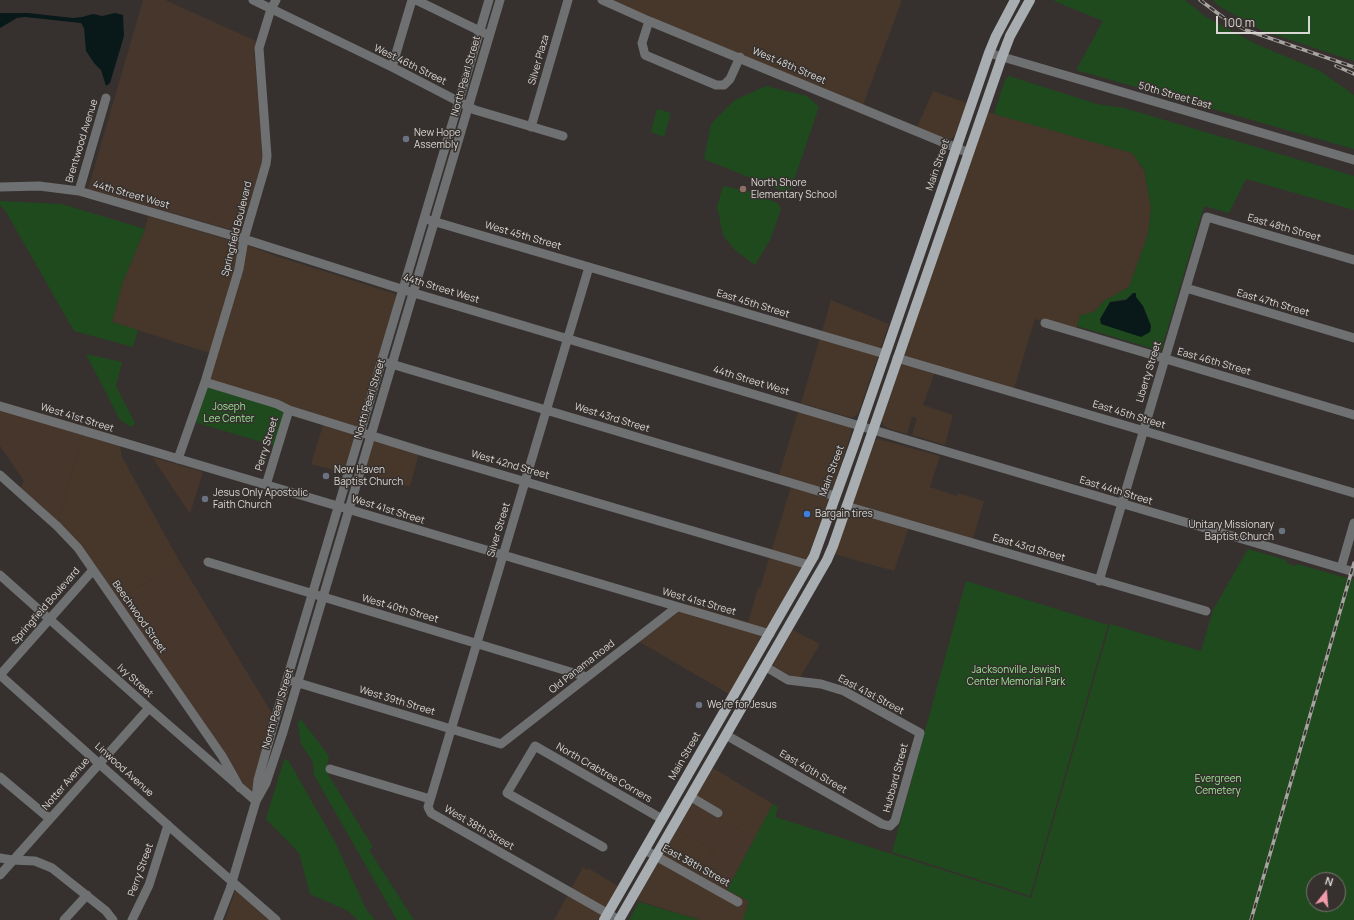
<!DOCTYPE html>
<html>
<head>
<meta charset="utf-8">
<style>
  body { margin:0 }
  #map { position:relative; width:1354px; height:920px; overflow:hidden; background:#36312e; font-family:Manrope,sans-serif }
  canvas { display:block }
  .north { position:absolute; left:1306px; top:872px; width:40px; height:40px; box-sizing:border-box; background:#36312e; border:1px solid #777370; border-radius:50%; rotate:17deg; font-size:11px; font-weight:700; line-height:16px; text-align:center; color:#d9d6d3 }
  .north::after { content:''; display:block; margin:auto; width:14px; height:18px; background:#f39aac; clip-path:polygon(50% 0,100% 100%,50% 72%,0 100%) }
  .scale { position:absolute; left:1216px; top:16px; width:94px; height:18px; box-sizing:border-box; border:2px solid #d9d6d3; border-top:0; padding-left:5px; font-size:12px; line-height:14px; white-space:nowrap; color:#d9d6d3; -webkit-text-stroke:3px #36312e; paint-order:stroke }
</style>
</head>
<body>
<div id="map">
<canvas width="1354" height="920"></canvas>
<div class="north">N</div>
<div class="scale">100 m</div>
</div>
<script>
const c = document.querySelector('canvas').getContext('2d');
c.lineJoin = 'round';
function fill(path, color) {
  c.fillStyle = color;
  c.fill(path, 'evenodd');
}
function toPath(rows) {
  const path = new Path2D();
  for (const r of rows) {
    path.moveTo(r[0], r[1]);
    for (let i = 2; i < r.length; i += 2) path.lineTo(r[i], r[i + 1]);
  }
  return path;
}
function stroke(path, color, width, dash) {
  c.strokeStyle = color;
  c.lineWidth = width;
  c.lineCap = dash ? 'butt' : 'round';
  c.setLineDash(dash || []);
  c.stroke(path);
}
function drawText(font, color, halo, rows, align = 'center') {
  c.font = font + ' Manrope,sans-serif';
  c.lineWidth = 3;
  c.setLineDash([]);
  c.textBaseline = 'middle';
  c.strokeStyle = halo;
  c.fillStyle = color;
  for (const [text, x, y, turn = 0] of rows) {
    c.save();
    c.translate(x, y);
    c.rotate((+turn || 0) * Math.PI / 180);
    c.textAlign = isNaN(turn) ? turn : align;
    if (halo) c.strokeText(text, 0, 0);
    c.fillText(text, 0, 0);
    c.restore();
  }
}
const commercial = toPath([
  [610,0,902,0,863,105],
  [933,91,967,103,955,135,951,139,946,139,917,127],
  [988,112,1132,153,1144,170,1151,208,1148,234,1129,287,1104,301,1095,311,1080,316,1076,330,1035,319,1014,389,937,367,923,405,953,415,945,445,912,435,917,418,912,417,907,434,887,428,884,426,881,420],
  [148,216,249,246,273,255,395,294,396,299,344,473,311,464,323,425,294,417,284,410,206,386,216,355,112,322,122,284,145,229],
  [831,300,889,324,858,414,853,417,849,417,801,403],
  [798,411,849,427,851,429,851,434,832,491,808,556,729,694,638,641,687,604,748,622,758,588,760,588,793,480,779,475],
  [85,426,118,436,122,457,180,562,118,599,58,522],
  [878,439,940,456,930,487,957,496,958,493,984,501,973,539,911,521,894,571,834,554,873,442],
  [373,440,419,453,410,487,364,473],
  [793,630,820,644,798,681,772,665],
  [713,768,773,804,755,838,692,802],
  [677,830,714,851,700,875,749,901,743,920,700,920,636,900],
  [583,867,587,870,588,868,618,886,598,920,554,920],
  [238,883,271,912,283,920,225,920]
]);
const industrial = toPath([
  [143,0,165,0,256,41,254,52,263,155,261,166,244,220,241,230,239,232,88,189],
  [0,401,85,426,58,522,20,489,24,481,0,446],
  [152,457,203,472,190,514],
  [180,562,273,715,251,794,118,599],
  [692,802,755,838,727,890,700,875,714,851,677,830]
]);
const green = toPath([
  [1055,0,1185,0,1206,17,1256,44,1320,71,1354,95,1354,149,1076,70,1103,21,1054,1],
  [1213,0,1354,0,1354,61,1261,30,1219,6],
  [1009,76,1097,104,1124,108,1354,176,1354,210,1246,179,1229,213,1204,206,1161,351,1077,326,1080,316,1095,311,1104,301,1129,287,1148,234,1151,208,1144,169,1132,153,994,114,1005,80],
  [1136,297,1143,306,1151,326,1150,332,1110,302],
  [766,86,807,96,819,107,791,189,785,192,704,159,711,124,735,100],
  [657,109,671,113,664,137,651,132],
  [723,186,753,192,779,204,781,209,770,240,755,265,735,250,723,235,717,207],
  [0,201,62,204,145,229,122,284,112,322,138,330,133,347,74,331,5,210,0,205],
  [86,354,122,362,116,386,135,423,132,427,120,420],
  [206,386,284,410,275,446,194,422],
  [1248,549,1286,560,1287,563,1294,566,1297,564,1354,580,1354,920,743,920,749,901,727,890,773,804,778,807,775,817,1031,898,1110,624,1201,651,1213,610],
  [1314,880,1338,880,1338,904,1314,904],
  [966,581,1108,625,1030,896,892,852],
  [300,718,329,756,326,771,373,847,369,850,414,920,397,920,314,775,313,762,301,744,298,725],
  [284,760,288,760,335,842,366,909,375,920,358,920,348,911,310,894,299,853,266,819],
  [639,902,700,920,629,920]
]);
const water = toPath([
  [0,13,28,13,73,18,82,17,93,14,102,16,115,13,123,15,124,36,110,83,106,86,101,70,94,63,86,51,84,28,81,23,25,17,17,18,0,28],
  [1133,293,1136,293,1136,297,1143,306,1151,326,1150,332,1141,337,1101,324,1100,319,1110,302,1126,300]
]);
const minor = toPath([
  [253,0,392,67,475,110,563,136],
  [416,0,484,33],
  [602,0,649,21,969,153],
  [649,21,642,43,645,55,716,85,724,85,730,79,740,57],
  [989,53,1354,160],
  [392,67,412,0],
  [531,127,568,0],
  [0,187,39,186,79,191,244,239,414,293,897,437,1354,572],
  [79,191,106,98],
  [429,220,885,354],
  [589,267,428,807,431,813,619,920],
  [1186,288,1354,338],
  [1045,323,1354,415],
  [897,358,1354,493],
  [388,363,835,496],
  [205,382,277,404,289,410,424,452,809,565],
  [0,406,770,634],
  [178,459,205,382,239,269,244,239,266,164,267,156,259,48,271,9,276,0],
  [0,475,57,526,78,548,222,756,240,788],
  [266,485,289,410],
  [846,506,1206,611],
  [208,562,587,677],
  [1341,568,1354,523],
  [93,570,0,675,180,836,276,920],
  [0,575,149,708,256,801],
  [1099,581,1207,217,1354,260],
  [292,681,501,744,677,607],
  [726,735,882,824,890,826,895,821,920,733,844,691,821,684,788,680,766,667],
  [330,769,430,799],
  [0,777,50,819],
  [691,797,718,813],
  [256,798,258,780,276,716,489,0],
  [603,847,507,793,535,746,662,819],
  [645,850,738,902],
  [0,858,12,860,35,861,52,868,106,911,113,920],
  [0,875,149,708],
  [64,920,87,895],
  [132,920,149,885,168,825],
  [218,920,230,889,256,801,266,783,283,732,500,0]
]);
const major = toPath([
  [604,920,814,556,853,448,989,53,996,36,1015,0],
  [619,920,827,560,833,546,1002,57,1010,36,1030,0]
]);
const rail = toPath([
  [1200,0,1228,21,1246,30,1354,67],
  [1336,66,1354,74],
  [1251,920,1354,563]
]);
const markers = [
  [406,139,4,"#6b7280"],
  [743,189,4,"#8d6e63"],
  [326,476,4,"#6b7280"],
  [205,499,4,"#6b7280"],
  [807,514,4,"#3f7fe0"],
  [1282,531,4,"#6b7280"],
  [699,705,4,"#6b7280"]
];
const streetNames = [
  ["Silver Plaza",539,60,-74],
  ["West 46th Street",410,65,26],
  ["West 48th Street",789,66,23],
  ["North Pearl Street",466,76,-74],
  ["50th Street East",1175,96,16],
  ["Brentwood Avenue",82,141,-73],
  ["Main Street",938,165,-71],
  ["44th Street West",131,195,16],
  ["East 48th Street",1284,228,16],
  ["Springfield Boulevard",237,229,-76],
  ["West 45th Street",523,236,16],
  ["44th Street West",441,289,17],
  ["East 47th Street",1273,303,16],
  ["East 45th Street",753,304,17],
  ["East 46th Street",1214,362,16],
  ["Liberty Street",1149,372,-73],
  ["44th Street West",751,381,17],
  ["North Pearl Street",370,399,-73],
  ["East 45th Street",1129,415,17],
  ["West 41st Street",77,418,17],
  ["West 43rd Street",612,418,17],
  ["Perry Street",267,444,-73],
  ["West 42nd Street",510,465,16],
  ["Main Street",832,471,-70],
  ["East 44th Street",1116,491,17],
  ["West 41st Street",388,510,17],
  ["Silver Street",499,530,-73],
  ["East 43rd Street",1029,548,16],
  ["West 41st Street",699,602,16],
  ["Springfield Boulevard",46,606,-49],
  ["West 40th Street",400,609,16],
  ["Beechwood Street",139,617,55],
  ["Old Panama Road",582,667,-38],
  ["Ivy Street",135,681,42],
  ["East 41st Street",871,695,28],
  ["West 39th Street",397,701,17],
  ["North Pearl Street",278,709,-73],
  ["Main Street",685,756,-60],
  ["Linwood Avenue",124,770,42],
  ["East 40th Street",813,772,30],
  ["North Crabtree Corners",604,773,30],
  ["Hubbard Street",896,778,-75],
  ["Notter Avenue",66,784,-49],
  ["West 38th Street",479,828,30],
  ["East 38th Street",696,866,29],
  ["Perry Street",141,870,-70]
];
const poiNames = [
  ["New Hope",414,133],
  ["Assembly",414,145],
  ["North Shore",751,183],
  ["Elementary School",751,195],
  ["New Haven",334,470],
  ["Baptist Church",334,482],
  ["Jesus Only Apostolic",213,493],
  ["Faith Church",213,505],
  ["Bargain tires",815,514],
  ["Unitary Missionary",1274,525,"right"],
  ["Baptist Church",1274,537,"right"],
  ["We're for Jesus",707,705]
];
const parkNames = [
  ["Joseph",229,407],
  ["Lee Center",229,419],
  ["Jacksonville Jewish",1016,670],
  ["Center Memorial Park",1016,682],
  ["Evergreen",1218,779],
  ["Cemetery",1218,791]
];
fill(commercial, '#46372a');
fill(industrial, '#47362c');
fill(green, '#1f4a1e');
fill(water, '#09191a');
stroke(minor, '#6e7072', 9);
stroke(major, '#a8adb1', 10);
stroke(rail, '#a7a3a0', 3.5);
stroke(rail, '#36312e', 2, [6]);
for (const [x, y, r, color] of markers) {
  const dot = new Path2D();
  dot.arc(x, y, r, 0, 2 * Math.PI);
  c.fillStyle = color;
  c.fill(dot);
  stroke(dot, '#36312e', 1.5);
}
drawText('10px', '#d9d6d3', '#36312e', streetNames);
drawText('10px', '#d9d6d3', '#36312e', poiNames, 'left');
drawText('10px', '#99e994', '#36312e', parkNames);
</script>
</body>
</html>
